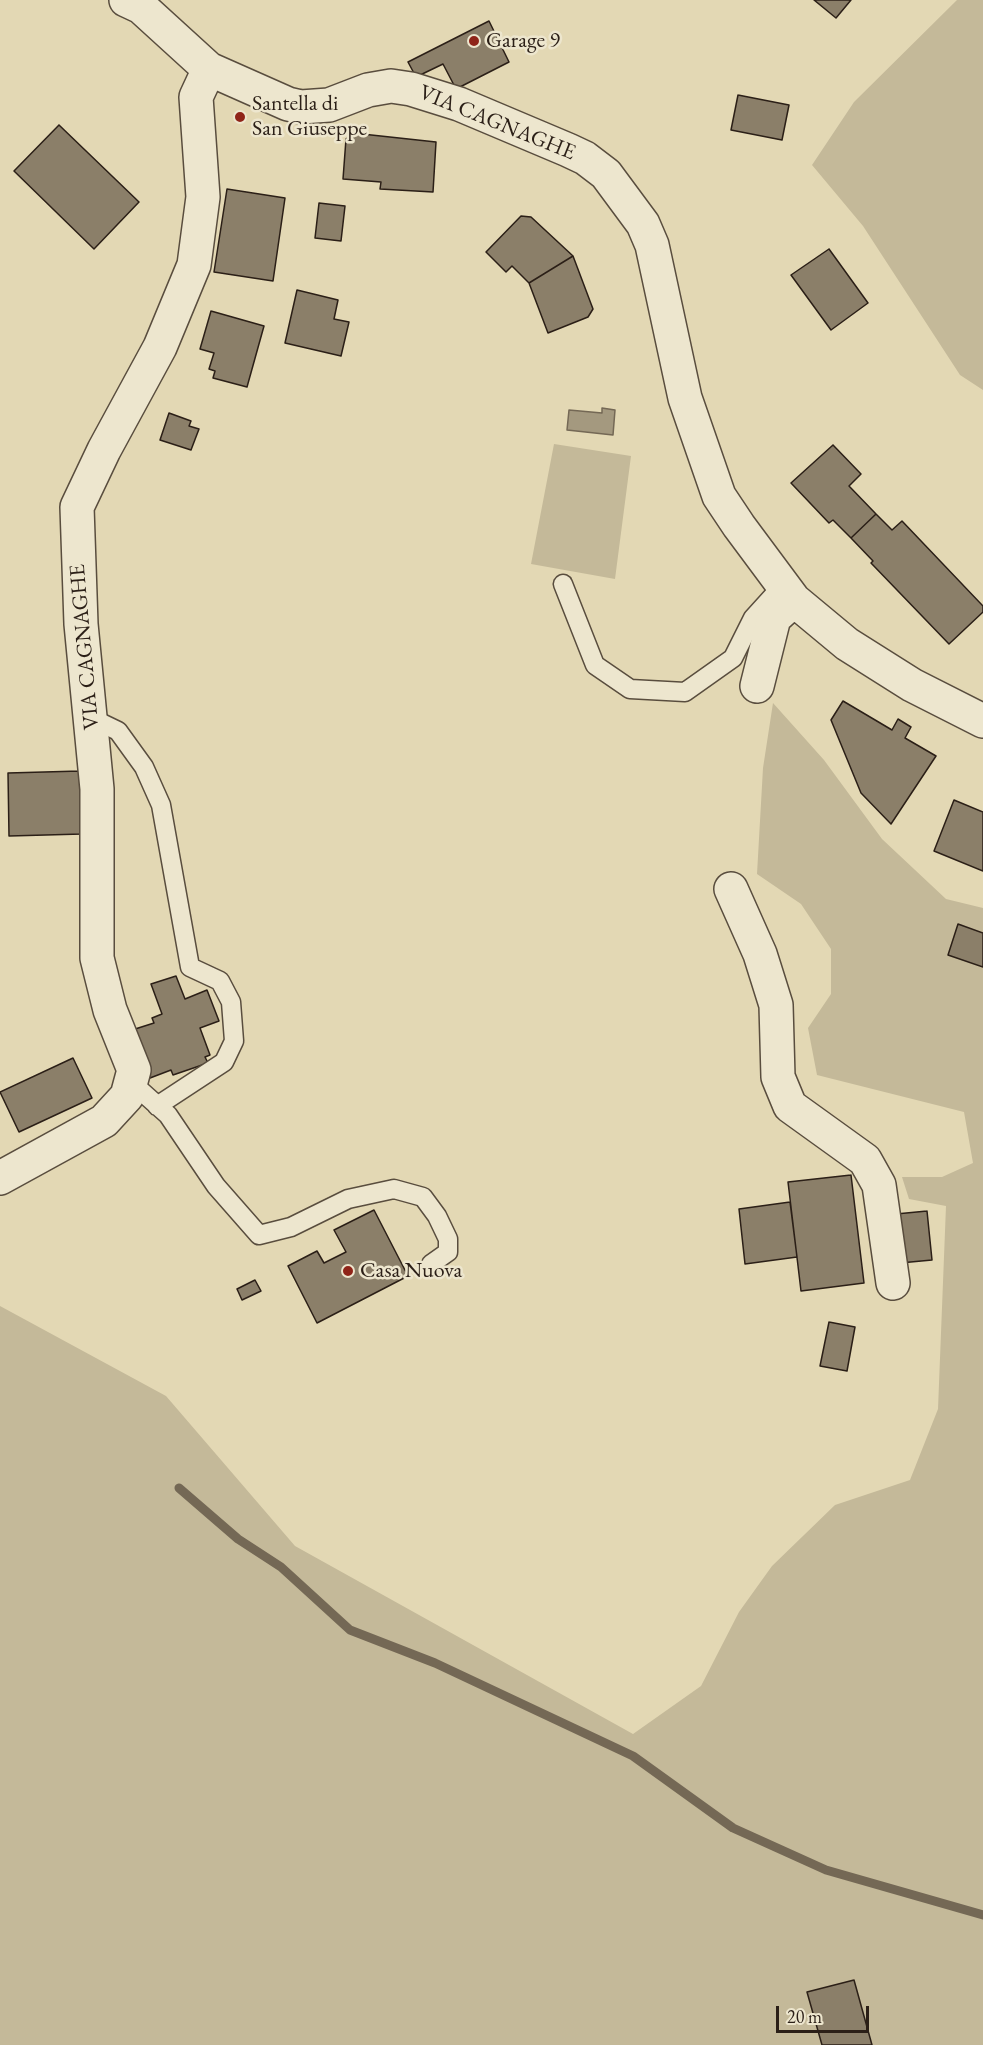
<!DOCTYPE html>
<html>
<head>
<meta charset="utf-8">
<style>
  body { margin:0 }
  #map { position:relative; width:983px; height:2045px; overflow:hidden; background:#e3d8b4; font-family:"EB Garamond",serif }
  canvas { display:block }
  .scale { position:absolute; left:776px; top:2006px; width:93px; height:27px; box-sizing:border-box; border:3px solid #2b1f17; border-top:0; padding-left:8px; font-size:18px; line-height:21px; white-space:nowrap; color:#2b1f17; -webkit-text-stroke:4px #ede6ce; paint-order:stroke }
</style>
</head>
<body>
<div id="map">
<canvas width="983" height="2045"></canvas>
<div class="scale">20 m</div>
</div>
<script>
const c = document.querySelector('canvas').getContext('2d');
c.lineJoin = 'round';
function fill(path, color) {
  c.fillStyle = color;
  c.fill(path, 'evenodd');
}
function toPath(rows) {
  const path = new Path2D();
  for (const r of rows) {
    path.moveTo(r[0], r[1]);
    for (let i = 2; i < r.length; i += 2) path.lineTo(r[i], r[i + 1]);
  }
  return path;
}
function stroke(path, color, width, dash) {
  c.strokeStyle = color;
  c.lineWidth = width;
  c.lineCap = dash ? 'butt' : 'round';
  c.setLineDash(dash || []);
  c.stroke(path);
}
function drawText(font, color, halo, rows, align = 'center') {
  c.font = font + ' "EB Garamond",serif';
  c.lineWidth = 5;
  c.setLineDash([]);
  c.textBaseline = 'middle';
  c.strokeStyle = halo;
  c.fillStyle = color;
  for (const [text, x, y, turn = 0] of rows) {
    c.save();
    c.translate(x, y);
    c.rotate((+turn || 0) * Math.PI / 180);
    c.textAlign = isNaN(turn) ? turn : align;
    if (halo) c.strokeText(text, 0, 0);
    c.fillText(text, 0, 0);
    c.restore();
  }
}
const green = toPath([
  [957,0,983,0,983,390,960,375,863,226,812,165,854,102],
  [554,444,631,456,615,579,531,564],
  [773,703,824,760,882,839,946,899,983,908,983,2045,0,2045,0,1306,166,1396,295,1546,633,1734,701,1686,739,1612,772,1566,835,1505,910,1480,938,1409,946,1206,909,1199,902,1177,942,1177,973,1163,964,1112,817,1075,808,1028,831,994,831,949,801,904,757,874,763,768]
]);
const water = toPath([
  [602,408,615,410,613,435,567,430,569,410,602,413,602,408]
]);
const stream = toPath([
  [179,1488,238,1539,281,1567,350,1630,435,1663,633,1756,733,1828,826,1870,983,1915]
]);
const building = toPath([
  [814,0,851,0,836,18,814,0],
  [489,21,509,62,456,89,443,64,416,77,408,62,489,21],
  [738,95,789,105,782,140,731,130,738,95],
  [59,125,139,202,94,249,14,171,59,125],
  [353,133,436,142,433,192,380,189,381,182,343,179,346,139,353,133],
  [227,189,285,198,273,281,214,272,227,189],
  [319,203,345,206,341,241,315,238,319,203],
  [521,216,531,217,573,256,529,283,512,266,506,272,486,252,521,216],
  [829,249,868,303,831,330,791,275,829,249],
  [573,256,593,309,588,317,548,333,529,283,573,256],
  [297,290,338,300,334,319,349,322,341,356,285,343,297,290],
  [211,311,264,326,247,387,213,378,215,371,209,369,214,353,200,349,211,311],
  [169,413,191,421,189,426,199,429,191,450,160,440,169,413],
  [833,445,861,474,849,486,876,514,851,538,833,520,829,523,791,483,833,445],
  [876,514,892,530,902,521,983,606,983,612,949,644,871,563,873,561,851,538,876,514],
  [843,701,892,730,898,719,911,727,905,738,936,756,891,824,861,793,831,720,843,701],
  [80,771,82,834,9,836,8,773,80,771],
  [954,800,983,812,983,871,934,851,954,800],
  [958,924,983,933,983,967,948,955,958,924],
  [176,976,185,999,207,990,219,1021,200,1028,210,1055,205,1057,208,1063,173,1075,171,1070,150,1078,132,1030,154,1023,152,1018,162,1014,151,984,176,976],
  [73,1058,92,1098,19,1132,0,1092,73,1058],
  [851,1175,864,1283,801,1291,788,1182,851,1175],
  [790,1202,797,1257,745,1264,739,1209,790,1202],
  [374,1210,408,1276,317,1323,288,1266,317,1251,324,1263,346,1252,334,1230,374,1210],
  [927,1211,932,1260,900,1263,896,1214,927,1211],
  [255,1280,261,1291,242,1300,237,1289,255,1280],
  [829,1322,855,1327,847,1371,820,1366,829,1322],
  [854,1980,872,2045,822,2045,807,1992,854,1980]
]);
const service = toPath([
  [563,584,595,665,630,689,685,692,733,658,753,618,782,586],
  [91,718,118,731,144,767,161,805,190,967,220,981,231,1002,234,1041,224,1062,157,1106],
  [131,1082,168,1115,216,1186,259,1235,291,1227,348,1199,394,1189,423,1197,437,1216,448,1239,448,1252,431,1264]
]);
const minor = toPath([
  [126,0,141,7,209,69,288,104,301,107,329,105,368,90,391,86,411,89,459,104,568,150,585,158,606,174,643,224,652,245,685,398,719,496,739,526,794,600,847,644,912,685,983,721],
  [757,686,774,618,794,600],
  [731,889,760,954,776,1005,778,1077,790,1106,865,1160,879,1185,893,1283],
  [0,1178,104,1121,127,1096,134,1070,110,1010,97,958,97,789,81,624,77,507,104,450,160,347,194,265,203,197,196,97,209,69]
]);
const markers = [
  [474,41,6,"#8f2418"],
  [240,117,6,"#8f2418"],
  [348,1271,6,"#8f2418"]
];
const poiNames = [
  ["Garage 9",486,41],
  ["Santella di",252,104],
  ["San Giuseppe",252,129],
  ["Casa Nuova",360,1271]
];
const streetNames = [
  ["VIA CAGNAGHE",497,123,22],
  ["VIA CAGNAGHE",85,647,-95]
];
fill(green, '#c4b999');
fill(water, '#a4997f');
stroke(water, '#746855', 1.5);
stroke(stream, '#746855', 9);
fill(building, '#8b7f69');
stroke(building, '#2b1f17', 1.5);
stroke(service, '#594d3e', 21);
stroke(minor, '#594d3e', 36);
stroke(service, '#ede6ce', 18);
stroke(minor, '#ede6ce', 33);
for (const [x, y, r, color] of markers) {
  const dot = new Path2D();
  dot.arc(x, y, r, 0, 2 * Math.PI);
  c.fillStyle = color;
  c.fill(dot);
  stroke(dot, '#ede6ce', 2);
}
drawText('22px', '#2b1f17', '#ede6ce', poiNames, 'left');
drawText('22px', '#2b1f17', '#ede6ce', streetNames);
</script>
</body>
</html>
